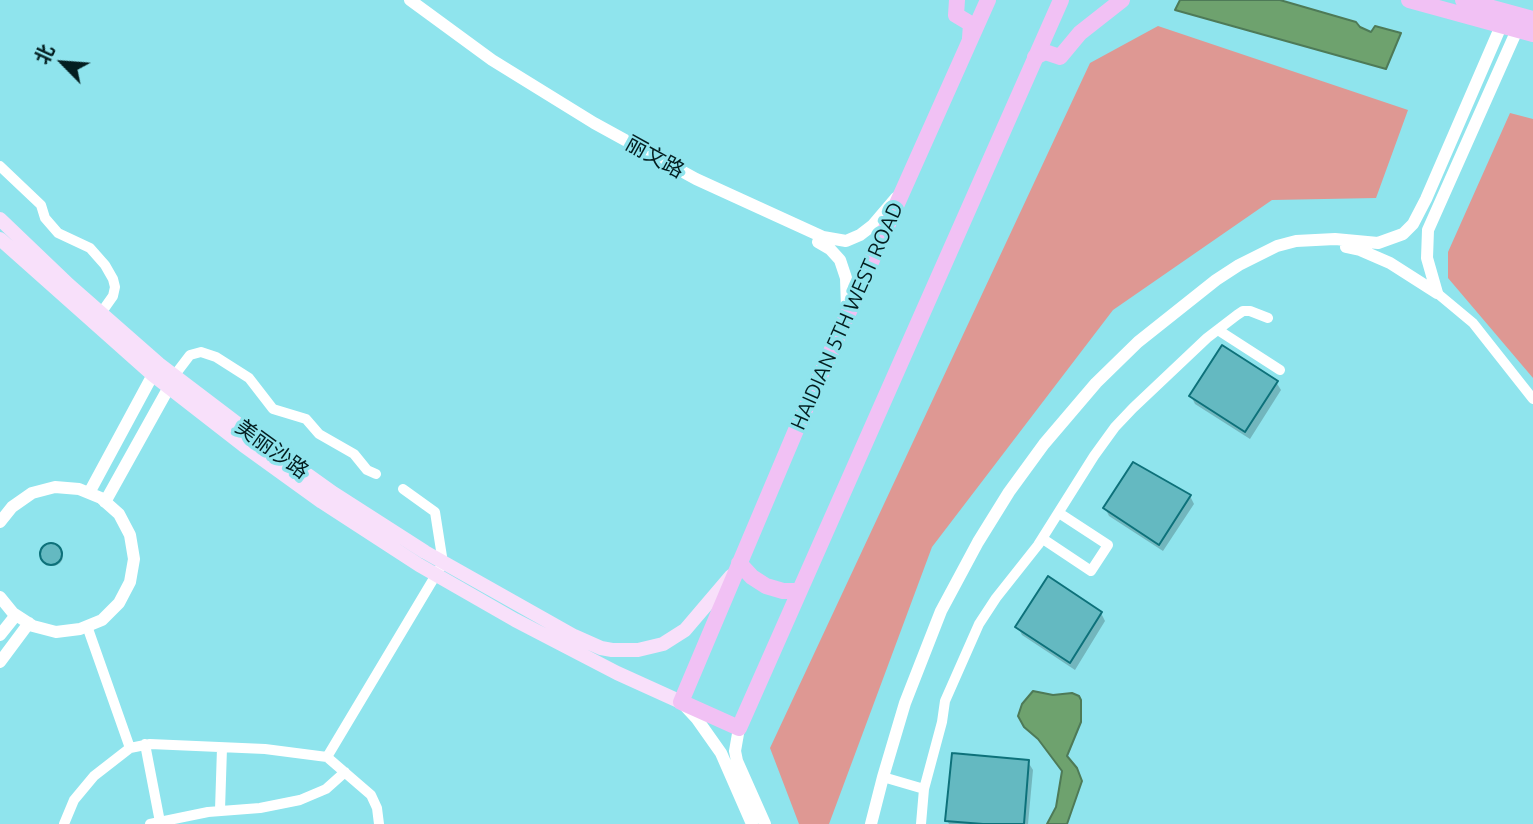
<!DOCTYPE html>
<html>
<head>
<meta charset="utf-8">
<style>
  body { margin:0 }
  #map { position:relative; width:1533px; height:824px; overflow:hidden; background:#8fe4ed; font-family:Ubuntu,"Noto Sans SC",sans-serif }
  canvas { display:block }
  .north { position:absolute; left:28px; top:28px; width:70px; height:70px; -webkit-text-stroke:5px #8fe4ed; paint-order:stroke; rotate:295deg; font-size:19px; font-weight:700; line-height:28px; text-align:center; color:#031e20 }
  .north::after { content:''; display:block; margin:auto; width:24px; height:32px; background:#031e20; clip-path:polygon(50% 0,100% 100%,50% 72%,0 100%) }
</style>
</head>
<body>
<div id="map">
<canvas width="1533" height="824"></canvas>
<div class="north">北</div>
</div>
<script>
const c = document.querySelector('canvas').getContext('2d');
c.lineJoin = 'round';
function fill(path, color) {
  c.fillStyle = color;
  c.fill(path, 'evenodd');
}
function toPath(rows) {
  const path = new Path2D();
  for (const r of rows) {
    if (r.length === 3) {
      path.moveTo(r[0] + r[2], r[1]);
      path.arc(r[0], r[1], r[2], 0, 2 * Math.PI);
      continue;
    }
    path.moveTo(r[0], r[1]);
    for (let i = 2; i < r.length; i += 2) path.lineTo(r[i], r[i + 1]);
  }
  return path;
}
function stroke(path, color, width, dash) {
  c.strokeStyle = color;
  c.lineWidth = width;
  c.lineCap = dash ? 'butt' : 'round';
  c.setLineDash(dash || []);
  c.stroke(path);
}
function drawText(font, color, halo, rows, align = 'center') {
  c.font = font + ' Ubuntu,"Noto Sans SC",sans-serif';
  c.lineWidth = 7;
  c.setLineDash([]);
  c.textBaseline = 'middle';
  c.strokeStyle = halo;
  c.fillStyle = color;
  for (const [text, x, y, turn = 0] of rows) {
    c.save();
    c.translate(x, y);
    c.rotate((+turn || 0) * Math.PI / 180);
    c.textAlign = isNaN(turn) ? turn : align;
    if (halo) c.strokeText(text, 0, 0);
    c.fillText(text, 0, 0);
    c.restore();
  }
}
const green = toPath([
  [1158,26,1408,110,1376,198,1272,200,1113,310,932,547,829,824,799,824,770,748,1090,63],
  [1510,113,1533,119,1533,378,1448,278,1448,252]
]);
const water = toPath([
  [1180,0,1280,0,1356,22,1360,27,1371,32,1375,26,1401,33,1386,69,1175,10,1180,0],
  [1033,691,1053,695,1072,693,1079,696,1081,700,1081,722,1067,756,1077,768,1082,781,1067,824,1047,824,1056,807,1062,771,1038,739,1024,727,1018,716,1022,704,1033,691]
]);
const shadow = toPath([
  [1276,382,1281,390,1250,439,1195,404,1191,396],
  [1190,496,1194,504,1163,551,1109,516,1105,508],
  [53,556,10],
  [1101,613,1105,621,1075,670,1022,635,1018,627],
  [1028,762,1033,770,1028,824,949,824,947,820]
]);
const building = toPath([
  [1222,345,1278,381,1245,432,1189,396,1222,345],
  [1133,462,1191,495,1159,545,1103,508,1133,462],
  [51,554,11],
  [1048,576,1102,612,1070,663,1015,627,1048,576],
  [952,753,1029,760,1024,824,983,824,945,821,952,753]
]);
const minor = toPath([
  [0,166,41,205,45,218,58,233,90,248,105,265,113,279,115,287,113,296,101,313],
  [1437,293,1473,323,1533,399],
  [1218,330,1280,370],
  [174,376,190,355,201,352,216,357,249,378,273,409,306,419,319,434,354,454,367,470,376,474],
  [1043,539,1091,571,1108,545,1059,513],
  [87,626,130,748],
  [145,744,160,822],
  [327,757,443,563,435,512,403,489],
  [883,777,924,789],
  [220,810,222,748],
  [64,824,74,800,94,776,130,748,150,744,265,749,327,757,371,795,377,808,379,824],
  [150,824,208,812,260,808,300,800,326,789,345,772],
  [921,824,924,789,942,722,945,701,979,624,996,598,1038,545,1094,456,1115,427,1133,408,1207,338,1237,315,1243,311,1250,311,1268,318]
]);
const tertiary = toPath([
  [410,0,492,60,594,123,696,179,823,237,846,241,860,235,873,225,896,198],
  [818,242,830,249,840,260,846,278,847,309],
  [1346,247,1360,250,1390,263,1437,293],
  [1437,293,1427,258,1428,230,1521,21],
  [89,493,157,367],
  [105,502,173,380],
  [0,522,12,507,32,493,55,487,79,489,101,498,119,514,130,535,134,559,130,582,119,603,102,620,80,629,56,632,33,626,13,613,0,597],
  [0,635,16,615],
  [0,662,29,623],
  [684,705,697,719,721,753,752,824],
  [739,728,735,751,737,761,765,824],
  [871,824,883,777,905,703,941,611,978,542,1009,492,1044,444,1096,383,1138,342,1216,280,1239,265,1277,246,1296,241,1335,239,1378,243,1403,234,1413,224,1426,199,1504,19]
]);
const secondary = toPath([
  [0,219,69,285,159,364,263,443,333,493,425,552,574,636,601,648,612,650,638,650,663,644,685,630,731,576],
  [0,239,153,375,243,445,322,502,419,565,515,620,617,673,681,702]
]);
const primary = toPath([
  [957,0,956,15,971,24,970,38],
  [988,0,796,430,681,702,739,728,1061,0],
  [1409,0,1533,34],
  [1463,0,1533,19],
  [1035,57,1045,52,1060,57,1080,33,1122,0],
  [739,563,752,577,766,586,783,591,798,591]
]);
const streetNames = [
  ["丽文路",655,157,29],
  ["HAIDIAN 5TH WEST ROAD",847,316,-66],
  ["美丽沙路",272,449,36]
];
fill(green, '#de9893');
fill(water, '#6ea26e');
stroke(water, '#4e7a57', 2);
fill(shadow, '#0003');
fill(building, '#64b9c1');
stroke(building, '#0d717a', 2);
stroke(minor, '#fff', 10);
stroke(tertiary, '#fff', 12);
stroke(secondary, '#f8e0fa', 14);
stroke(primary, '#f1c1f4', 16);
drawText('21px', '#031e20', '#8fe4ed', streetNames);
</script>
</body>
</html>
